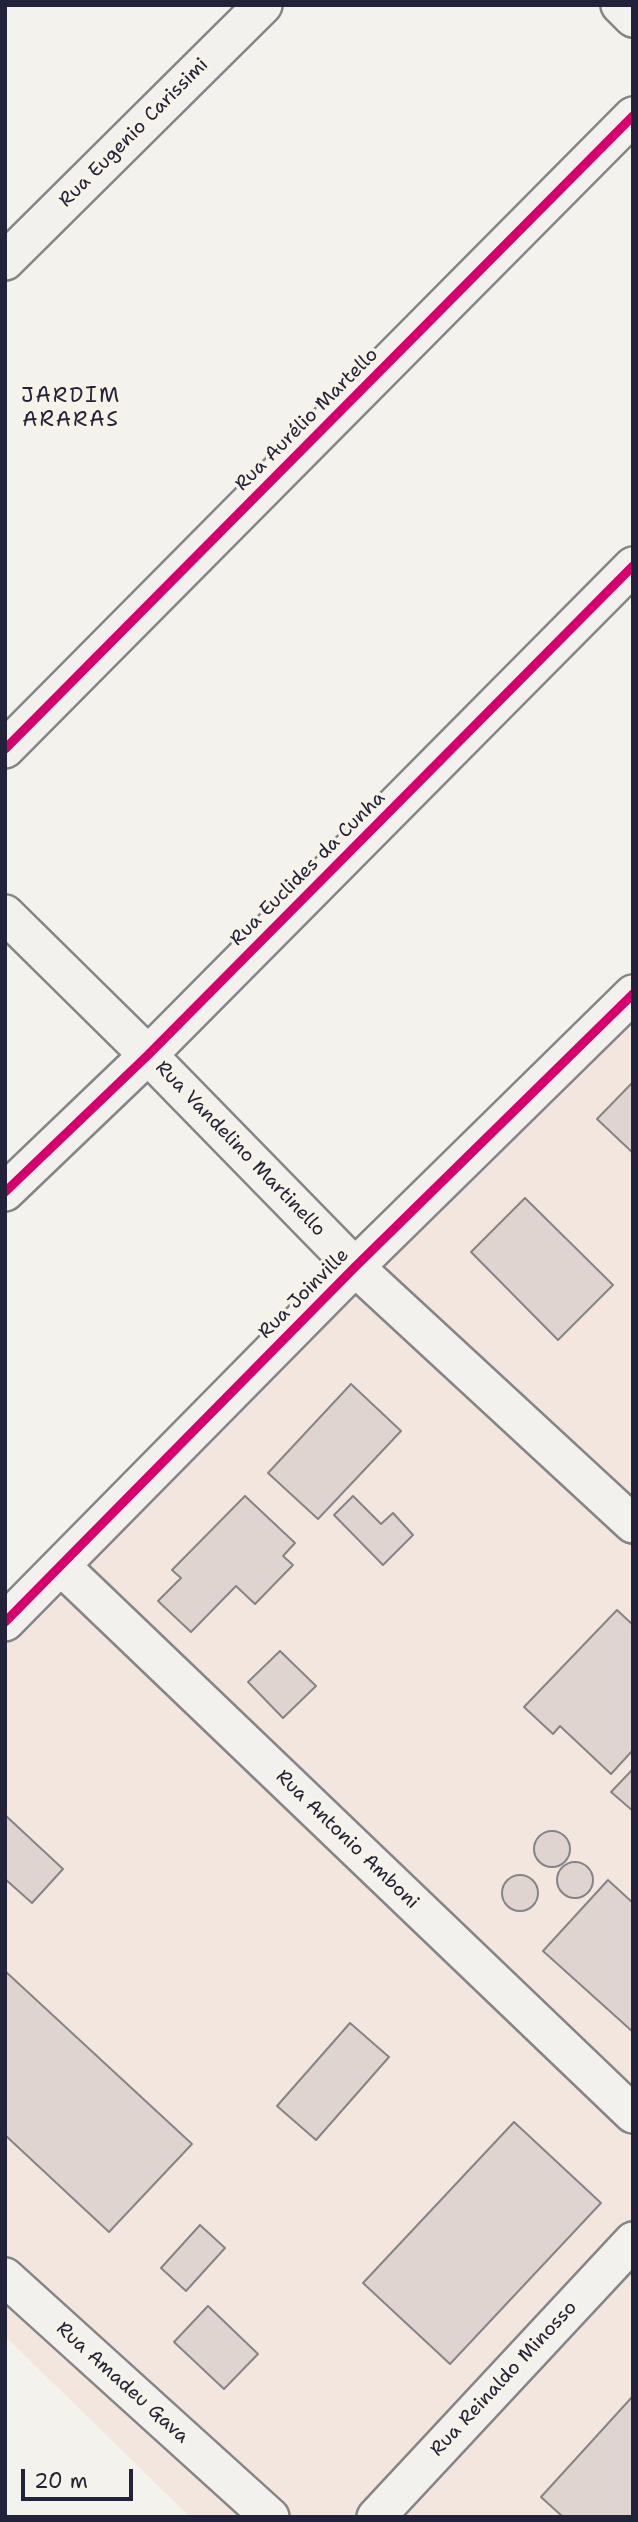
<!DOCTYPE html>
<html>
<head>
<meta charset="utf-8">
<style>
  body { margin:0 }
  #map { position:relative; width:638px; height:2522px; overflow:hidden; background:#f4f2ec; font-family:"Shantell Sans",sans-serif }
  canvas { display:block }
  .frame { position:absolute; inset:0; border:7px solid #22223b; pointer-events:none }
  .scale { position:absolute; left:21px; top:2469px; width:112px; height:32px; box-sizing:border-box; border:4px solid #22223b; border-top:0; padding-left:9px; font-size:21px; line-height:24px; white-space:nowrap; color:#22223b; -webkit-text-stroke:5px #f7f3e8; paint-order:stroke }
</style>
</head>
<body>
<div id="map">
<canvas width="638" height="2522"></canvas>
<div class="frame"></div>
<div class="scale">20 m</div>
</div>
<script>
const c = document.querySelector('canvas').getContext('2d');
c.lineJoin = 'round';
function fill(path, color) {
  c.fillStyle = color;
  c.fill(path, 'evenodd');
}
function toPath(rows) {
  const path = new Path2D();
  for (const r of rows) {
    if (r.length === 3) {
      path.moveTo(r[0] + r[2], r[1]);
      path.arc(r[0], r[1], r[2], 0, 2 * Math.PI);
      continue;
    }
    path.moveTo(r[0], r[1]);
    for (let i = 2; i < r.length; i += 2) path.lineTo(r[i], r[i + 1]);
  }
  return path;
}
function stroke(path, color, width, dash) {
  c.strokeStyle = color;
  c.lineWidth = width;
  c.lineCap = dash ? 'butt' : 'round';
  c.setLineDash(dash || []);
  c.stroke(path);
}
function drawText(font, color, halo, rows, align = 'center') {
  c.font = font + ' "Shantell Sans",sans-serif';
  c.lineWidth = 7;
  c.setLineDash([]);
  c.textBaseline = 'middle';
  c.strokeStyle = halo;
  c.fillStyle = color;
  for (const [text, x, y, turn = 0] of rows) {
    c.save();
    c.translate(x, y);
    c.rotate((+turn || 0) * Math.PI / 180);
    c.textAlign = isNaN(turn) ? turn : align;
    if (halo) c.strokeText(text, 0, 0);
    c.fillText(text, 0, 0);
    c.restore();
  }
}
const built = toPath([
  [633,1016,633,2517,190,2517,5,2336,5,1631]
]);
const building = toPath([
  [633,1082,633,1153,597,1119,633,1082],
  [525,1198,613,1285,558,1340,471,1252,525,1198],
  [351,1384,401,1431,318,1519,268,1473,351,1384],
  [245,1496,295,1543,283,1556,293,1565,255,1604,236,1586,191,1632,158,1601,181,1578,172,1570,245,1496],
  [353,1496,381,1524,393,1513,413,1535,383,1565,334,1515,353,1496],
  [617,1610,633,1625,633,1750,611,1774,560,1726,553,1734,524,1707,617,1610],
  [280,1651,316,1686,283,1718,248,1682,280,1651],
  [633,1769,633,1811,611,1792,633,1769],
  [5,1815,63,1869,32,1903,5,1879,5,1815],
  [552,1849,18],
  [575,1880,18],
  [520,1893,18],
  [608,1880,633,1903,633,2032,543,1951,608,1880],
  [5,1971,192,2144,109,2232,5,2135,5,1971],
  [350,2023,389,2057,316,2140,277,2106,350,2023],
  [514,2122,601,2203,450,2364,363,2283,514,2122],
  [200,2225,225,2248,186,2291,161,2268,200,2225],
  [208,2306,258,2354,224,2389,174,2342,208,2306],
  [633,2396,633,2517,563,2517,541,2497,633,2396]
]);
const minor = toPath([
  [620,5,633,18],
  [5,261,263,5],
  [5,749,633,116],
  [5,914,148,1055,355,1267,633,1524],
  [5,1192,148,1055,633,566],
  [61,1566,633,2114],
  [5,1622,355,1267,633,994],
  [5,2277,270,2517],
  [376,2517,633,2241]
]);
const cycleway = toPath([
  [5,749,633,116],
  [5,1192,148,1055,633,566],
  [5,1622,355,1267,633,994]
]);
const streetNames = [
  ["Rua Eugenio Carissimi",134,133,-45],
  ["Rua Aurélio Martello",307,420,-45],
  ["Rua Euclides da Cunha",308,869,-45],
  ["Rua Vandelino Martinello",240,1149,46],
  ["Rua Joinville",304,1294,-45],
  ["Rua Antonio Amboni",347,1840,44],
  ["Rua Reinaldo Minosso",504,2379,-47],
  ["Rua Amadeu Gava",122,2383,42]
];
const neighbourhoodNames = [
  ["JARDIM",71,397],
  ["ARARAS",71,421]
];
fill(built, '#f2e6df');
fill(building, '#e0d4d1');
stroke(building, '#858486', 2);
stroke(minor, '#858486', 42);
stroke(minor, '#f2f1ed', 37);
stroke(cycleway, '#d6006c', 9);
drawText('19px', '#22223b', '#f7f3e8', streetNames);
c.letterSpacing = '2px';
drawText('21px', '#22223b', '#f7f3e8', neighbourhoodNames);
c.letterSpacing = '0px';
</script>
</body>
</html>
